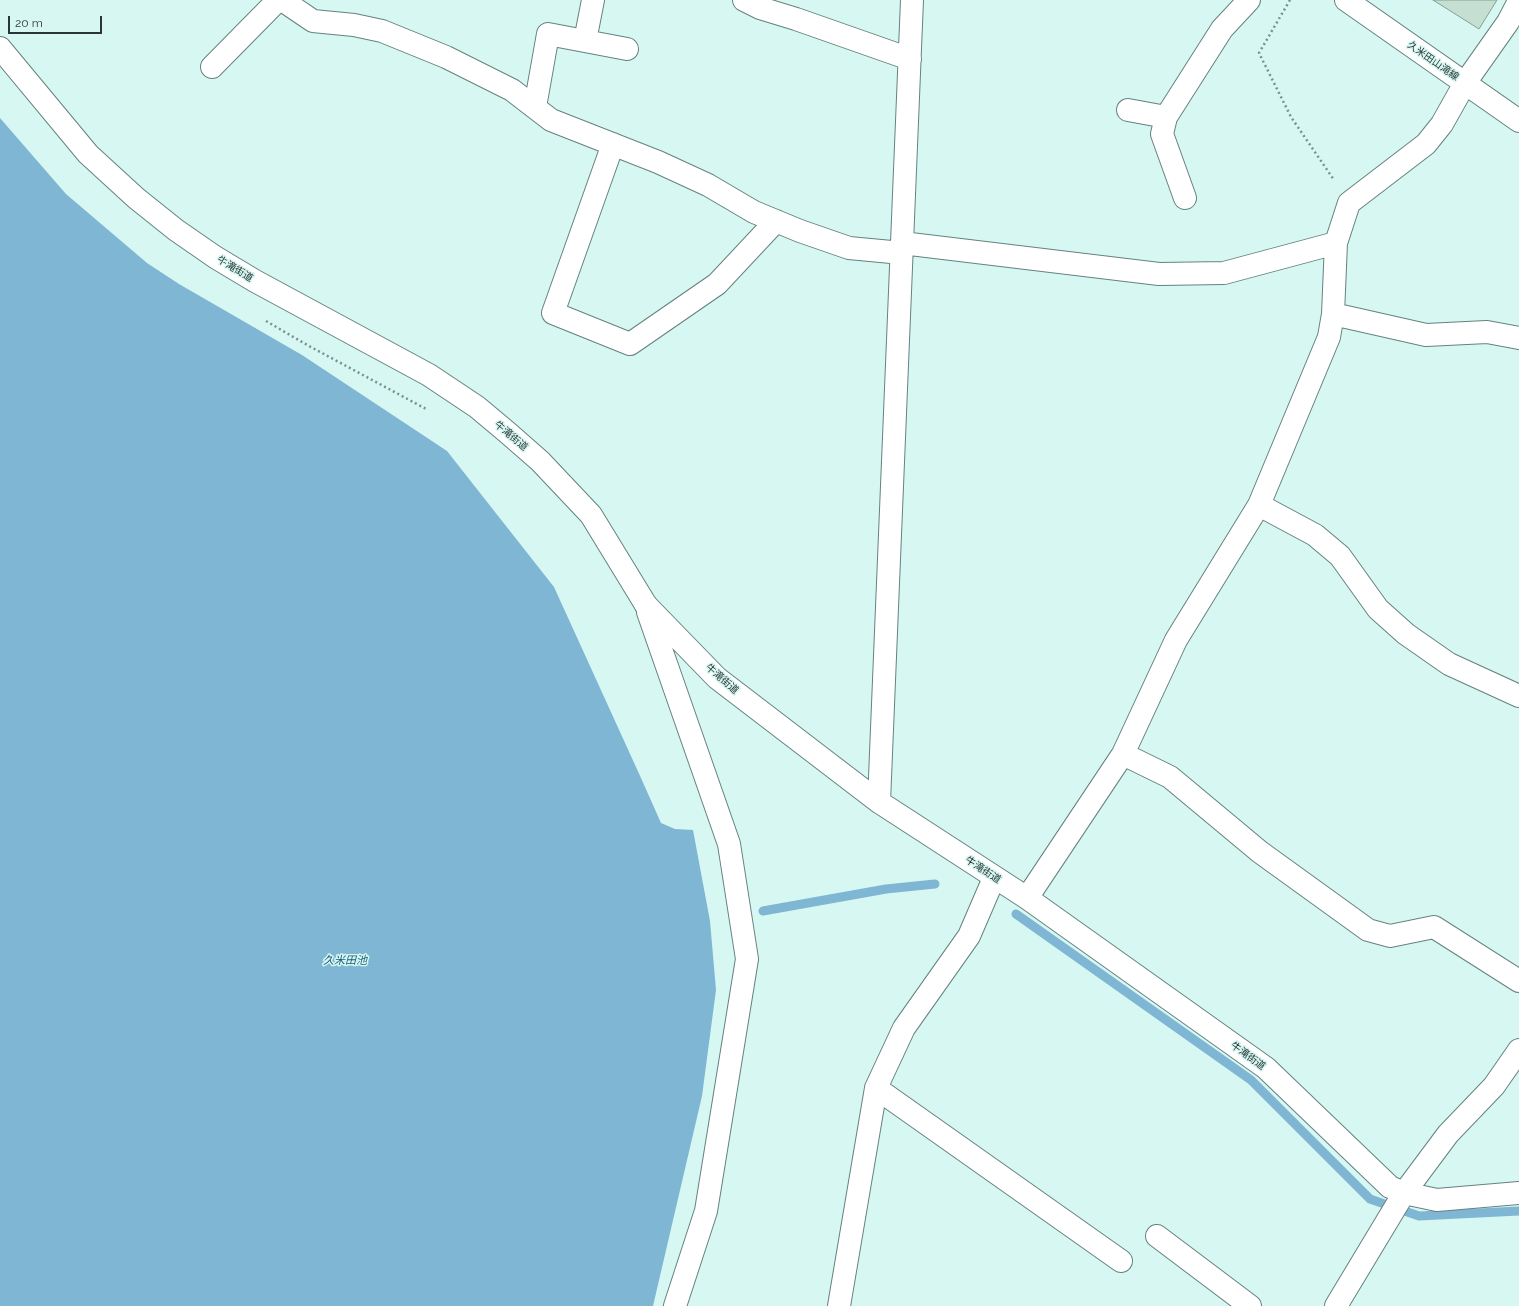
<!DOCTYPE html>
<html>
<head>
<meta charset="utf-8">
<style>
  body { margin:0 }
  #map { position:relative; width:1519px; height:1306px; overflow:hidden; background:#d7f7f3; font-family:Raleway,sans-serif }
  canvas { display:block }
  .scale { position:absolute; left:8px; top:16px; width:94px; height:18px; box-sizing:border-box; border:2px solid #2a3634; border-top:0; padding-left:5px; font-size:12px; line-height:14px; white-space:nowrap; color:#2a3634; -webkit-text-stroke:3px #d7f7f3; paint-order:stroke }
</style>
</head>
<body>
<div id="map">
<canvas width="1519" height="1306"></canvas>
<div class="scale">20 m</div>
</div>
<script>
const c = document.querySelector('canvas').getContext('2d');
c.lineJoin = 'round';
function fill(path, color) {
  c.fillStyle = color;
  c.fill(path, 'evenodd');
}
function toPath(rows) {
  const path = new Path2D();
  for (const r of rows) {
    path.moveTo(r[0], r[1]);
    for (let i = 2; i < r.length; i += 2) path.lineTo(r[i], r[i + 1]);
  }
  return path;
}
function stroke(path, color, width, dash) {
  c.strokeStyle = color;
  c.lineWidth = width;
  c.lineCap = dash ? 'butt' : 'round';
  c.setLineDash(dash || []);
  c.stroke(path);
}
function drawText(font, color, halo, rows, align = 'center') {
  c.font = font + ' Raleway,"Noto Sans JP",sans-serif';
  c.lineWidth = 3;
  c.setLineDash([]);
  c.textBaseline = 'middle';
  c.strokeStyle = halo;
  c.fillStyle = color;
  for (const [text, x, y, turn = 0] of rows) {
    c.save();
    c.translate(x, y);
    c.rotate((+turn || 0) * Math.PI / 180);
    c.textAlign = isNaN(turn) ? turn : align;
    if (halo) c.strokeText(text, 0, 0);
    c.fillText(text, 0, 0);
    c.restore();
  }
}
const water = toPath([
  [0,118,66,194,147,263,179,284,302,355,447,451,554,587,641,778,661,823,675,829,693,830,710,921,716,990,702,1096,653,1306,0,1306]
]);
const stream = toPath([
  [763,911,886,889,935,884],
  [1016,914,1251,1080,1370,1199,1419,1216,1519,1211]
]);
const building = toPath([
  [1433,0,1497,0,1479,29,1433,0]
]);
const path = toPath([
  [1290,0,1259,53,1291,117,1334,180],
  [266,321,309,346,428,410]
]);
const street = toPath([
  [282,0,313,21,354,25,382,31,446,57,512,90,551,120,658,162,708,185,754,212,800,231,849,248,902,253],
  [744,0,760,8,796,19,910,59],
  [585,41,593,0],
  [212,67,278,0],
  [535,107,548,34,627,49],
  [1128,110,1166,117],
  [613,144,553,313,630,344,717,284,776,221],
  [1185,198,1162,134,1166,117,1222,29,1249,0],
  [902,243,1159,274,1224,273,1336,243],
  [1333,314,1426,335,1487,332,1519,338],
  [1259,505,1315,535,1340,556,1378,609,1406,634,1449,664,1519,696],
  [646,605,717,678,879,802,1027,898,1266,1068,1390,1187,1404,1193,1437,1200,1519,1193],
  [648,612,729,844,747,959,706,1211,675,1306],
  [1123,754,1170,777,1260,852,1368,930,1390,936,1434,927,1519,981],
  [879,802,912,0],
  [1027,898,1123,754,1176,640,1259,505,1329,337,1333,314,1336,243,1349,203,1426,144,1442,124,1465,83,1508,22,1519,1],
  [876,1088,1121,1261],
  [1157,1236,1250,1306],
  [839,1306,876,1088,904,1028,969,936,994,878],
  [1336,1306,1404,1193,1448,1134,1494,1086,1519,1050]
]);
const secondary = toPath([
  [1346,0,1519,121],
  [0,48,88,154,136,198,176,230,215,257,255,281,429,375,477,407,508,433,540,461,591,515,646,605]
]);
const streetNames = [
  ["久米田山滝線",1433,61,35],
  ["牛滝街道",235,269,31],
  ["牛滝街道",511,436,40],
  ["牛滝街道",722,679,41],
  ["牛滝街道",983,870,33],
  ["牛滝街道",1248,1056,36]
];
const waterNames = [
  ["久米田池",345,961]
];
fill(water, '#7fb6d4');
stroke(stream, '#7fb6d4', 9);
fill(building, '#c5e0d2');
stroke(building, '#86a093', 1);
stroke(street, '#65827f', 24);
stroke(secondary, '#65827f', 24);
stroke(path, '#7b908d', 2.5, [2, 3]);
stroke(street, '#fff', 22);
stroke(secondary, '#fff', 22);
drawText('10px', '#2a3634', '#d7f7f3', streetNames);
drawText('italic 11px', '#1a5c7b', '#d7f7f3', waterNames);
</script>
</body>
</html>
